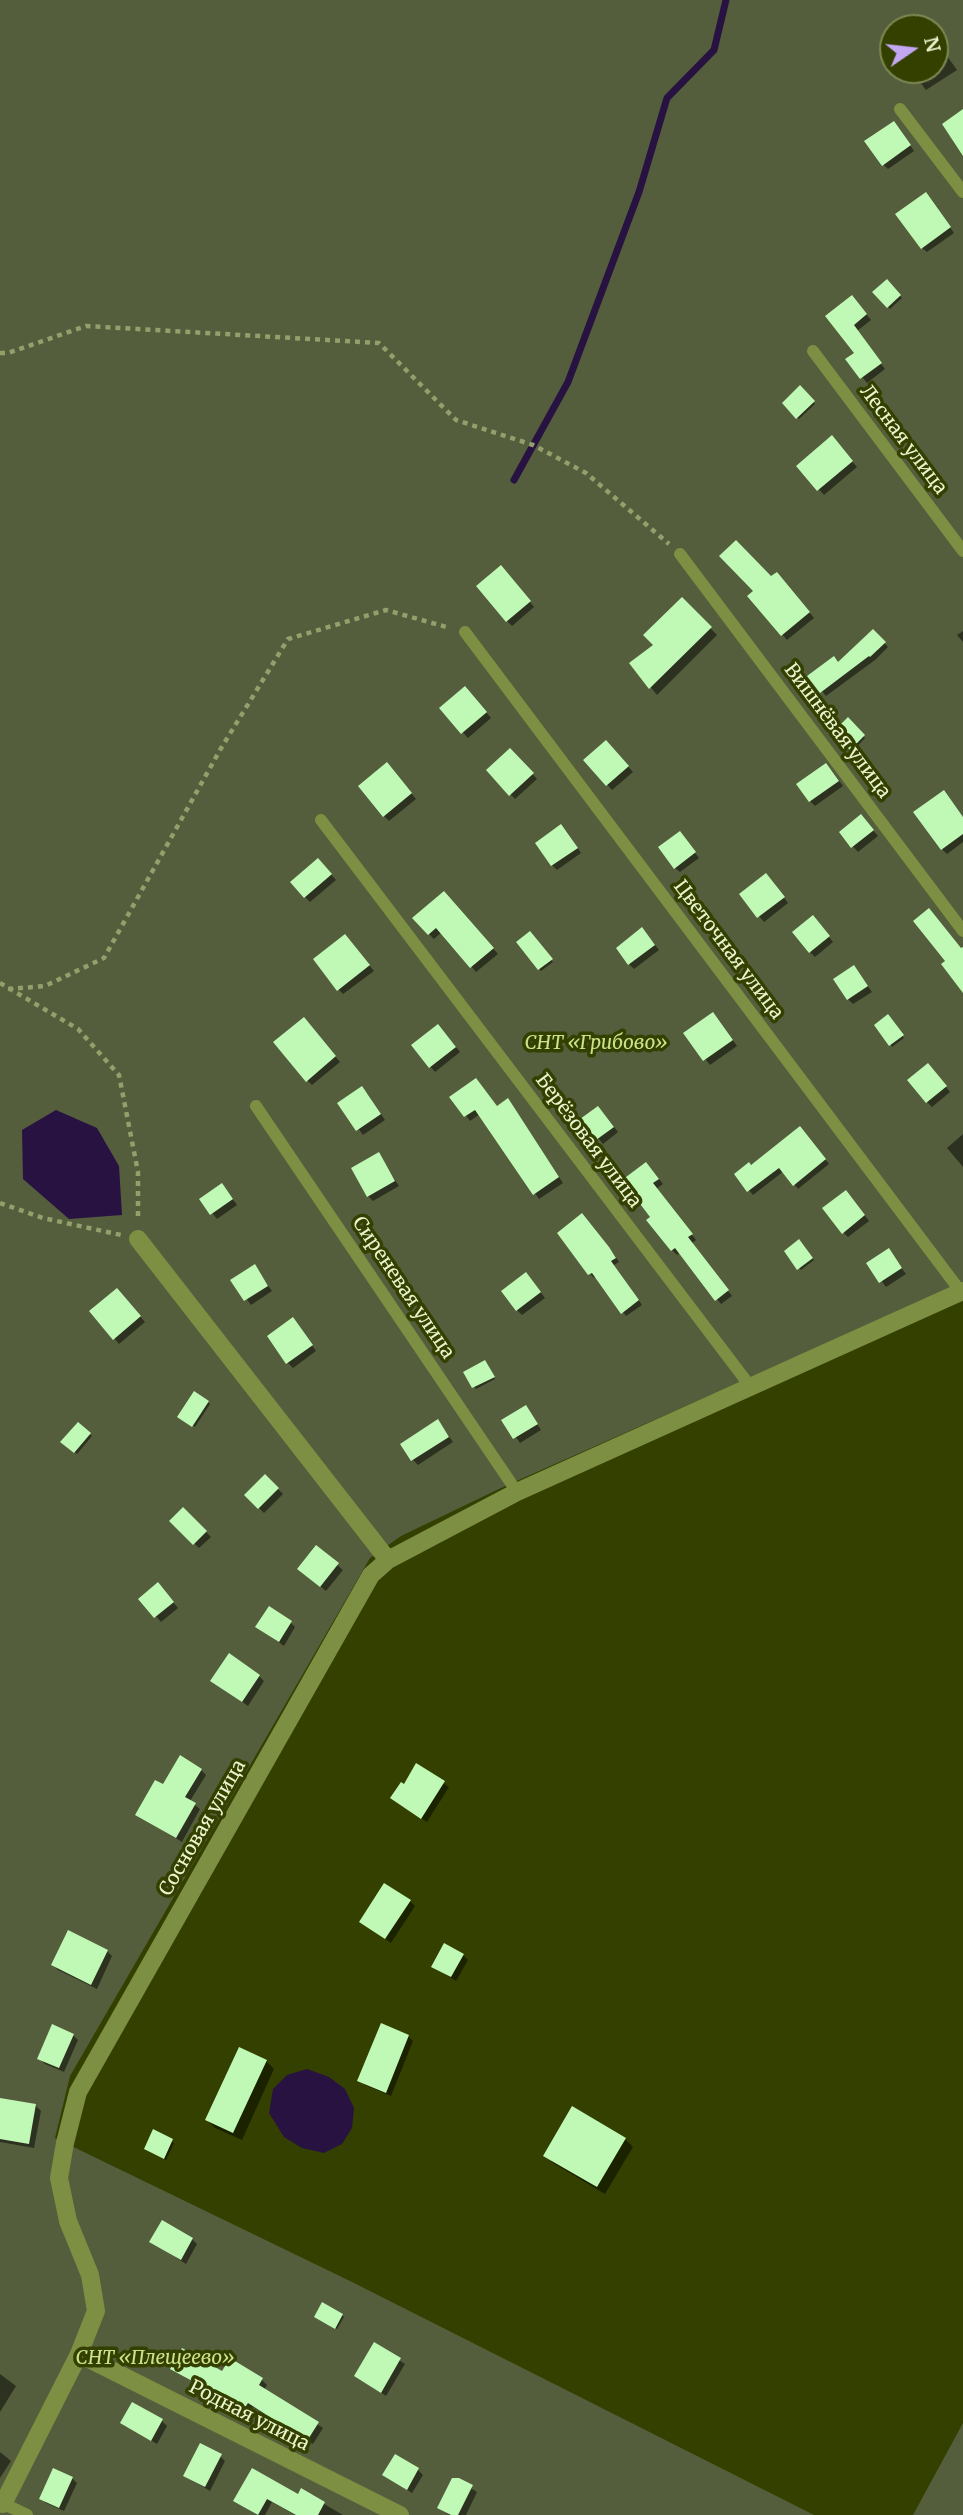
<!DOCTYPE html>
<html>
<head>
<meta charset="utf-8">
<style>
  body { margin:0 }
  #map { position:relative; width:963px; height:2515px; overflow:hidden; background:#344000; font-family:Merriweather,serif }
  canvas { display:block }
  .north { position:absolute; left:879px; top:14px; width:70px; height:70px; box-sizing:border-box; background:#344000; border:2px solid #7d8852; border-radius:50%; rotate:76deg; font-size:19px; font-weight:700; line-height:28px; text-align:center; color:#eaf5ce }
  .north::after { content:''; display:block; margin:auto; width:24px; height:32px; background:#c3a7f2; clip-path:polygon(50% 0,100% 100%,50% 72%,0 100%) }
</style>
</head>
<body>
<div id="map">
<canvas width="963" height="2515"></canvas>
<div class="north">N</div>
</div>
<script>
const c = document.querySelector('canvas').getContext('2d');
c.lineJoin = 'round';
function fill(path, color) {
  c.fillStyle = color;
  c.fill(path, 'evenodd');
}
function toPath(rows) {
  const path = new Path2D();
  for (const r of rows) {
    path.moveTo(r[0], r[1]);
    for (let i = 2; i < r.length; i += 2) path.lineTo(r[i], r[i + 1]);
  }
  return path;
}
function stroke(path, color, width, dash) {
  c.strokeStyle = color;
  c.lineWidth = width;
  c.lineCap = dash ? 'butt' : 'round';
  c.setLineDash(dash || []);
  c.stroke(path);
}
function drawText(font, color, halo, rows, align = 'center') {
  c.font = font + ' Merriweather,serif';
  c.lineWidth = 7;
  c.setLineDash([]);
  c.textBaseline = 'middle';
  c.strokeStyle = halo;
  c.fillStyle = color;
  for (const [text, x, y, turn = 0] of rows) {
    c.save();
    c.translate(x, y);
    c.rotate((+turn || 0) * Math.PI / 180);
    c.textAlign = isNaN(turn) ? turn : align;
    if (halo) c.strokeText(text, 0, 0);
    c.fillText(text, 0, 0);
    c.restore();
  }
}
const green = toPath([
  [0,0,963,0,963,1283,503,1487,401,1536,370,1558,70,2076,55,2138,350,2281,814,2515,0,2515],
  [893,28,935,28,935,70,893,70],
  [963,2423,963,2515,913,2515]
]);
const water = toPath([
  [56,1110,97,1128,119,1166,122,1215,69,1219,23,1179,22,1130],
  [307,2069,329,2077,345,2089,354,2108,352,2128,342,2144,324,2153,302,2148,284,2137,269,2113,273,2089,287,2075]
]);
const shadow = toPath([
  [935,39,957,70,926,90,911,70,935,70],
  [899,128,914,151,888,169,883,164],
  [930,199,954,233,927,252,922,248],
  [887,281,902,298,890,309,875,292],
  [857,302,871,320,857,331,885,369,867,383,848,359,856,353,827,317],
  [800,388,815,404,799,419,784,403],
  [836,443,857,467,824,495,798,466],
  [506,572,534,607,512,626,507,621],
  [771,579,782,579,814,618,787,640,750,596],
  [682,599,717,635,657,695,632,664,655,645],
  [873,631,888,647,875,660,826,696,809,676,839,664],
  [963,631,963,642,957,635],
  [470,693,491,718,468,738,441,708],
  [848,720,865,738,853,751,835,732],
  [611,747,633,772,612,790,585,760],
  [510,750,537,779,515,799,488,770],
  [392,770,416,799,389,821,384,816],
  [831,770,843,786,815,806,810,801],
  [963,818,963,842,947,854,942,849],
  [866,822,878,836,858,852,841,833],
  [566,831,581,853,557,870,552,865],
  [684,839,699,858,680,872,675,868],
  [318,860,336,880,310,902,305,897],
  [771,880,788,903,764,922,741,895],
  [449,899,498,954,476,972,442,932,434,939,429,934],
  [818,922,833,942,815,957,810,952],
  [530,934,553,962,541,971,519,943],
  [647,935,659,950,634,969,629,964],
  [350,941,374,971,343,994,339,990],
  [854,967,872,992,853,1004,848,999],
  [888,1016,904,1038,892,1047,891,1045],
  [718,1019,737,1046,710,1065,685,1033],
  [308,1024,340,1062,312,1085,307,1080],
  [443,1031,460,1052,435,1072,413,1046],
  [933,1070,950,1092,932,1107,927,1102],
  [367,1093,385,1120,363,1135,340,1104],
  [452,1097,497,1108,508,1100,563,1183,539,1199,480,1114,470,1121],
  [603,1113,618,1132,603,1144,583,1120],
  [804,1133,829,1164,798,1189,784,1171,753,1195,736,1174],
  [963,1134,963,1167,947,1148],
  [378,1154,399,1186,373,1201,368,1196],
  [651,1169,663,1184,656,1189,696,1240,692,1243,732,1296,721,1304,680,1253,677,1255,672,1250,653,1217],
  [226,1190,237,1205,217,1219,201,1199],
  [851,1197,869,1221,848,1237,843,1232],
  [586,1219,613,1253,619,1262,614,1265,642,1305,626,1316,596,1276,594,1278,590,1274],
  [799,1242,814,1260,801,1270,786,1251],
  [889,1251,906,1274,886,1287,869,1264],
  [254,1266,272,1291,251,1305,233,1280],
  [530,1279,545,1298,522,1315,517,1310],
  [122,1295,145,1322,119,1344,92,1311],
  [298,1325,316,1351,293,1368,288,1363],
  [487,1364,495,1379,476,1389,466,1373],
  [208,1402,210,1404,195,1427,182,1419],
  [526,1407,541,1430,520,1443,504,1420],
  [78,1424,92,1436,77,1454,63,1442],
  [442,1427,453,1442,418,1465,413,1460],
  [265,1476,283,1494,264,1513,246,1495],
  [183,1509,211,1537,199,1548,171,1521],
  [316,1547,343,1570,326,1591,304,1573],
  [163,1590,178,1608,161,1622,141,1599],
  [290,1622,295,1627,284,1646,258,1627],
  [259,1676,264,1681,248,1706,218,1685],
  [417,1766,449,1787,427,1822,398,1803],
  [201,1770,206,1775,190,1801,200,1809,182,1842,138,1815],
  [410,1901,415,1906,391,1943,361,1922],
  [107,1951,112,1956,97,1989,58,1970,53,1965],
  [463,1955,468,1960,456,1981,434,1967],
  [73,2035,78,2040,64,2072,45,2064,40,2059],
  [408,2036,413,2041,391,2096,365,2085,359,2080],
  [266,2061,274,2069,242,2140,215,2128,207,2120],
  [0,2099,36,2106,41,2111,34,2148,0,2142],
  [154,2132,174,2143,166,2160,148,2151],
  [625,2139,633,2147,605,2194,553,2163,545,2155],
  [192,2239,197,2244,186,2264,152,2242],
  [342,2315,344,2317,337,2329,318,2319],
  [374,2344,405,2364,386,2396,356,2376],
  [173,2369,223,2373,262,2380,267,2385,264,2390,323,2428,313,2444,253,2407,249,2413,201,2382,199,2386],
  [0,2374,16,2386,0,2412],
  [162,2421,167,2426,157,2444,122,2423],
  [0,2452,11,2461,0,2478],
  [220,2456,225,2461,210,2491,185,2476],
  [418,2470,423,2475,412,2493,385,2475],
  [72,2478,77,2483,64,2511,46,2503,41,2498],
  [458,2480,477,2492,466,2515,449,2515,439,2508],
  [302,2491,343,2515,295,2515,272,2502,265,2515,257,2515,235,2501,299,2496]
]);
const stream = toPath([
  [514,480,568,382,639,192,667,98,714,50,726,0]
]);
const building = toPath([
  [963,109,963,156,942,124],
  [894,121,911,145,882,166,864,141],
  [926,192,951,227,921,249,895,214],
  [887,279,901,295,887,308,872,292],
  [852,295,867,314,854,325,882,363,860,379,845,359,854,353,825,316],
  [800,385,815,401,796,419,782,403],
  [832,435,853,461,817,491,796,466],
  [736,540,771,576,777,572,810,612,781,636,747,596,753,591,719,556],
  [501,565,531,601,506,622,476,586],
  [682,597,712,627,649,689,629,663,653,645,643,635],
  [873,629,886,642,870,657,869,656,820,693,807,676,834,656,838,662],
  [465,686,487,712,461,734,439,708],
  [848,717,865,735,850,750,833,732],
  [606,740,629,766,606,786,583,760],
  [510,748,534,773,509,796,486,770],
  [387,762,412,793,383,817,358,786],
  [826,763,839,781,809,802,796,784],
  [944,790,963,817,963,834,941,850,913,812],
  [861,814,874,830,851,848,839,832],
  [561,824,578,848,551,866,535,843],
  [680,831,696,852,674,869,658,847],
  [318,858,332,874,304,898,290,882],
  [766,873,785,897,757,918,739,894],
  [444,891,494,948,470,968,436,928,428,935,412,918],
  [929,908,961,948,963,947,963,993,941,964,945,961,913,921],
  [813,915,830,936,809,953,792,932],
  [642,927,655,945,628,965,616,948],
  [530,931,553,959,538,970,516,942],
  [345,934,370,965,337,991,313,959],
  [854,965,868,986,847,1000,833,979],
  [713,1012,733,1040,703,1061,683,1033],
  [888,1014,904,1035,889,1046,874,1025],
  [304,1017,336,1056,306,1082,273,1042],
  [438,1024,456,1047,429,1068,411,1045],
  [928,1063,947,1086,926,1103,907,1080],
  [476,1078,497,1106,508,1098,559,1177,533,1195,475,1110,464,1117,449,1097],
  [362,1086,381,1114,356,1131,337,1103],
  [598,1106,614,1127,596,1140,580,1119],
  [800,1126,826,1159,793,1186,779,1168,747,1192,734,1174,749,1162,751,1165],
  [379,1152,395,1181,367,1197,351,1168],
  [646,1162,659,1179,653,1183,693,1234,688,1237,729,1290,715,1301,675,1248,671,1251,646,1220,650,1217,622,1180],
  [222,1183,233,1199,210,1215,199,1199],
  [846,1190,865,1215,842,1234,822,1208],
  [582,1213,609,1247,616,1258,611,1261,639,1300,621,1314,592,1273,588,1275,557,1233],
  [799,1239,813,1258,797,1270,784,1251],
  [889,1248,902,1268,879,1283,866,1263],
  [255,1264,268,1286,244,1301,230,1280],
  [526,1272,541,1292,516,1311,501,1291],
  [117,1288,141,1316,113,1340,89,1311],
  [293,1317,313,1345,286,1364,267,1336],
  [485,1360,495,1377,472,1388,463,1372],
  [194,1391,209,1401,192,1427,177,1417],
  [526,1405,538,1424,513,1439,501,1420],
  [438,1419,449,1437,411,1461,400,1444],
  [78,1422,91,1433,74,1453,60,1442],
  [265,1474,279,1488,258,1509,244,1495],
  [183,1507,207,1531,193,1545,169,1521],
  [316,1545,339,1563,320,1587,297,1569],
  [158,1582,174,1602,154,1618,138,1599],
  [269,1606,292,1621,279,1642,255,1627],
  [229,1653,260,1675,242,1702,210,1681],
  [180,1755,202,1769,185,1797,196,1803,176,1838,135,1815,155,1780,163,1784],
  [416,1763,445,1781,421,1819,390,1798,401,1782,404,1784],
  [384,1883,411,1900,385,1939,359,1922],
  [68,1930,108,1950,91,1985,51,1965],
  [444,1943,464,1954,451,1977,431,1967],
  [381,2023,409,2035,386,2093,357,2081],
  [52,2024,74,2034,59,2068,37,2059],
  [239,2047,267,2060,233,2133,205,2120],
  [0,2098,36,2104,29,2144,0,2139],
  [572,2106,626,2138,597,2187,543,2156],
  [153,2129,173,2139,164,2159,144,2149],
  [162,2220,193,2238,181,2260,149,2242],
  [322,2302,343,2314,335,2329,314,2317],
  [374,2342,401,2358,381,2393,354,2376],
  [182,2348,222,2371,230,2358,263,2378,259,2385,319,2422,307,2441,248,2403,244,2409,196,2379,194,2382,170,2369],
  [132,2402,163,2419,151,2441,120,2423],
  [200,2443,222,2454,205,2487,183,2476],
  [395,2454,419,2468,407,2490,382,2475],
  [53,2468,73,2477,59,2508,39,2499],
  [252,2468,298,2494,301,2488,325,2502,318,2515,296,2515,267,2499,258,2515,233,2501],
  [452,2478,459,2478,473,2485,458,2515,451,2515,437,2508]
]);
const path = toPath([
  [0,353,8,353,86,326,379,343,456,420,533,445,586,473,669,544],
  [0,983,78,1029,119,1075,138,1172,138,1221],
  [8,989,45,986,104,958,220,750,288,639,386,610,450,628],
  [0,1203,43,1218,121,1235]
]);
const lane = toPath([
  [900,109,963,192],
  [813,351,963,551],
  [680,554,963,931],
  [465,632,961,1292],
  [321,820,750,1386],
  [256,1106,517,1492],
  [0,2502,27,2515]
]);
const street = toPath([
  [138,1239,388,1560],
  [79,2354,400,2515],
  [3,2504,79,2354,96,2311,90,2275,68,2221,59,2178,65,2143,78,2092,371,1575,388,1560,517,1492,963,1291]
]);
const streetNames = [
  ["Лесная улица",903,440,53],
  ["Вишнёвая улица",837,731,53],
  ["Цветочная улица",728,950,53],
  ["Берёзовая улица",588,1141,53],
  ["Сиреневая улица",403,1288,56],
  ["Сосновая улица",203,1828,-60],
  ["Родная улица",249,2416,27]
];
const parkNames = [
  ["СНТ «Грибово»",596,1044],
  ["СНТ «Плещеево»",155,2359]
];
fill(green, '#555e3c');
fill(water, '#271241');
fill(shadow, '#0007');
stroke(stream, '#271241', 7);
fill(building, '#c0f8b6');
stroke(path, '#949f6c', 4.5, [5, 5]);
stroke(lane, '#7d8f43', 12);
stroke(street, '#7d8f43', 18);
drawText('19px', '#eaf5ce', '#344000', streetNames);
drawText('italic 19px', '#cbe38a', '#344000', parkNames);
</script>
</body>
</html>
